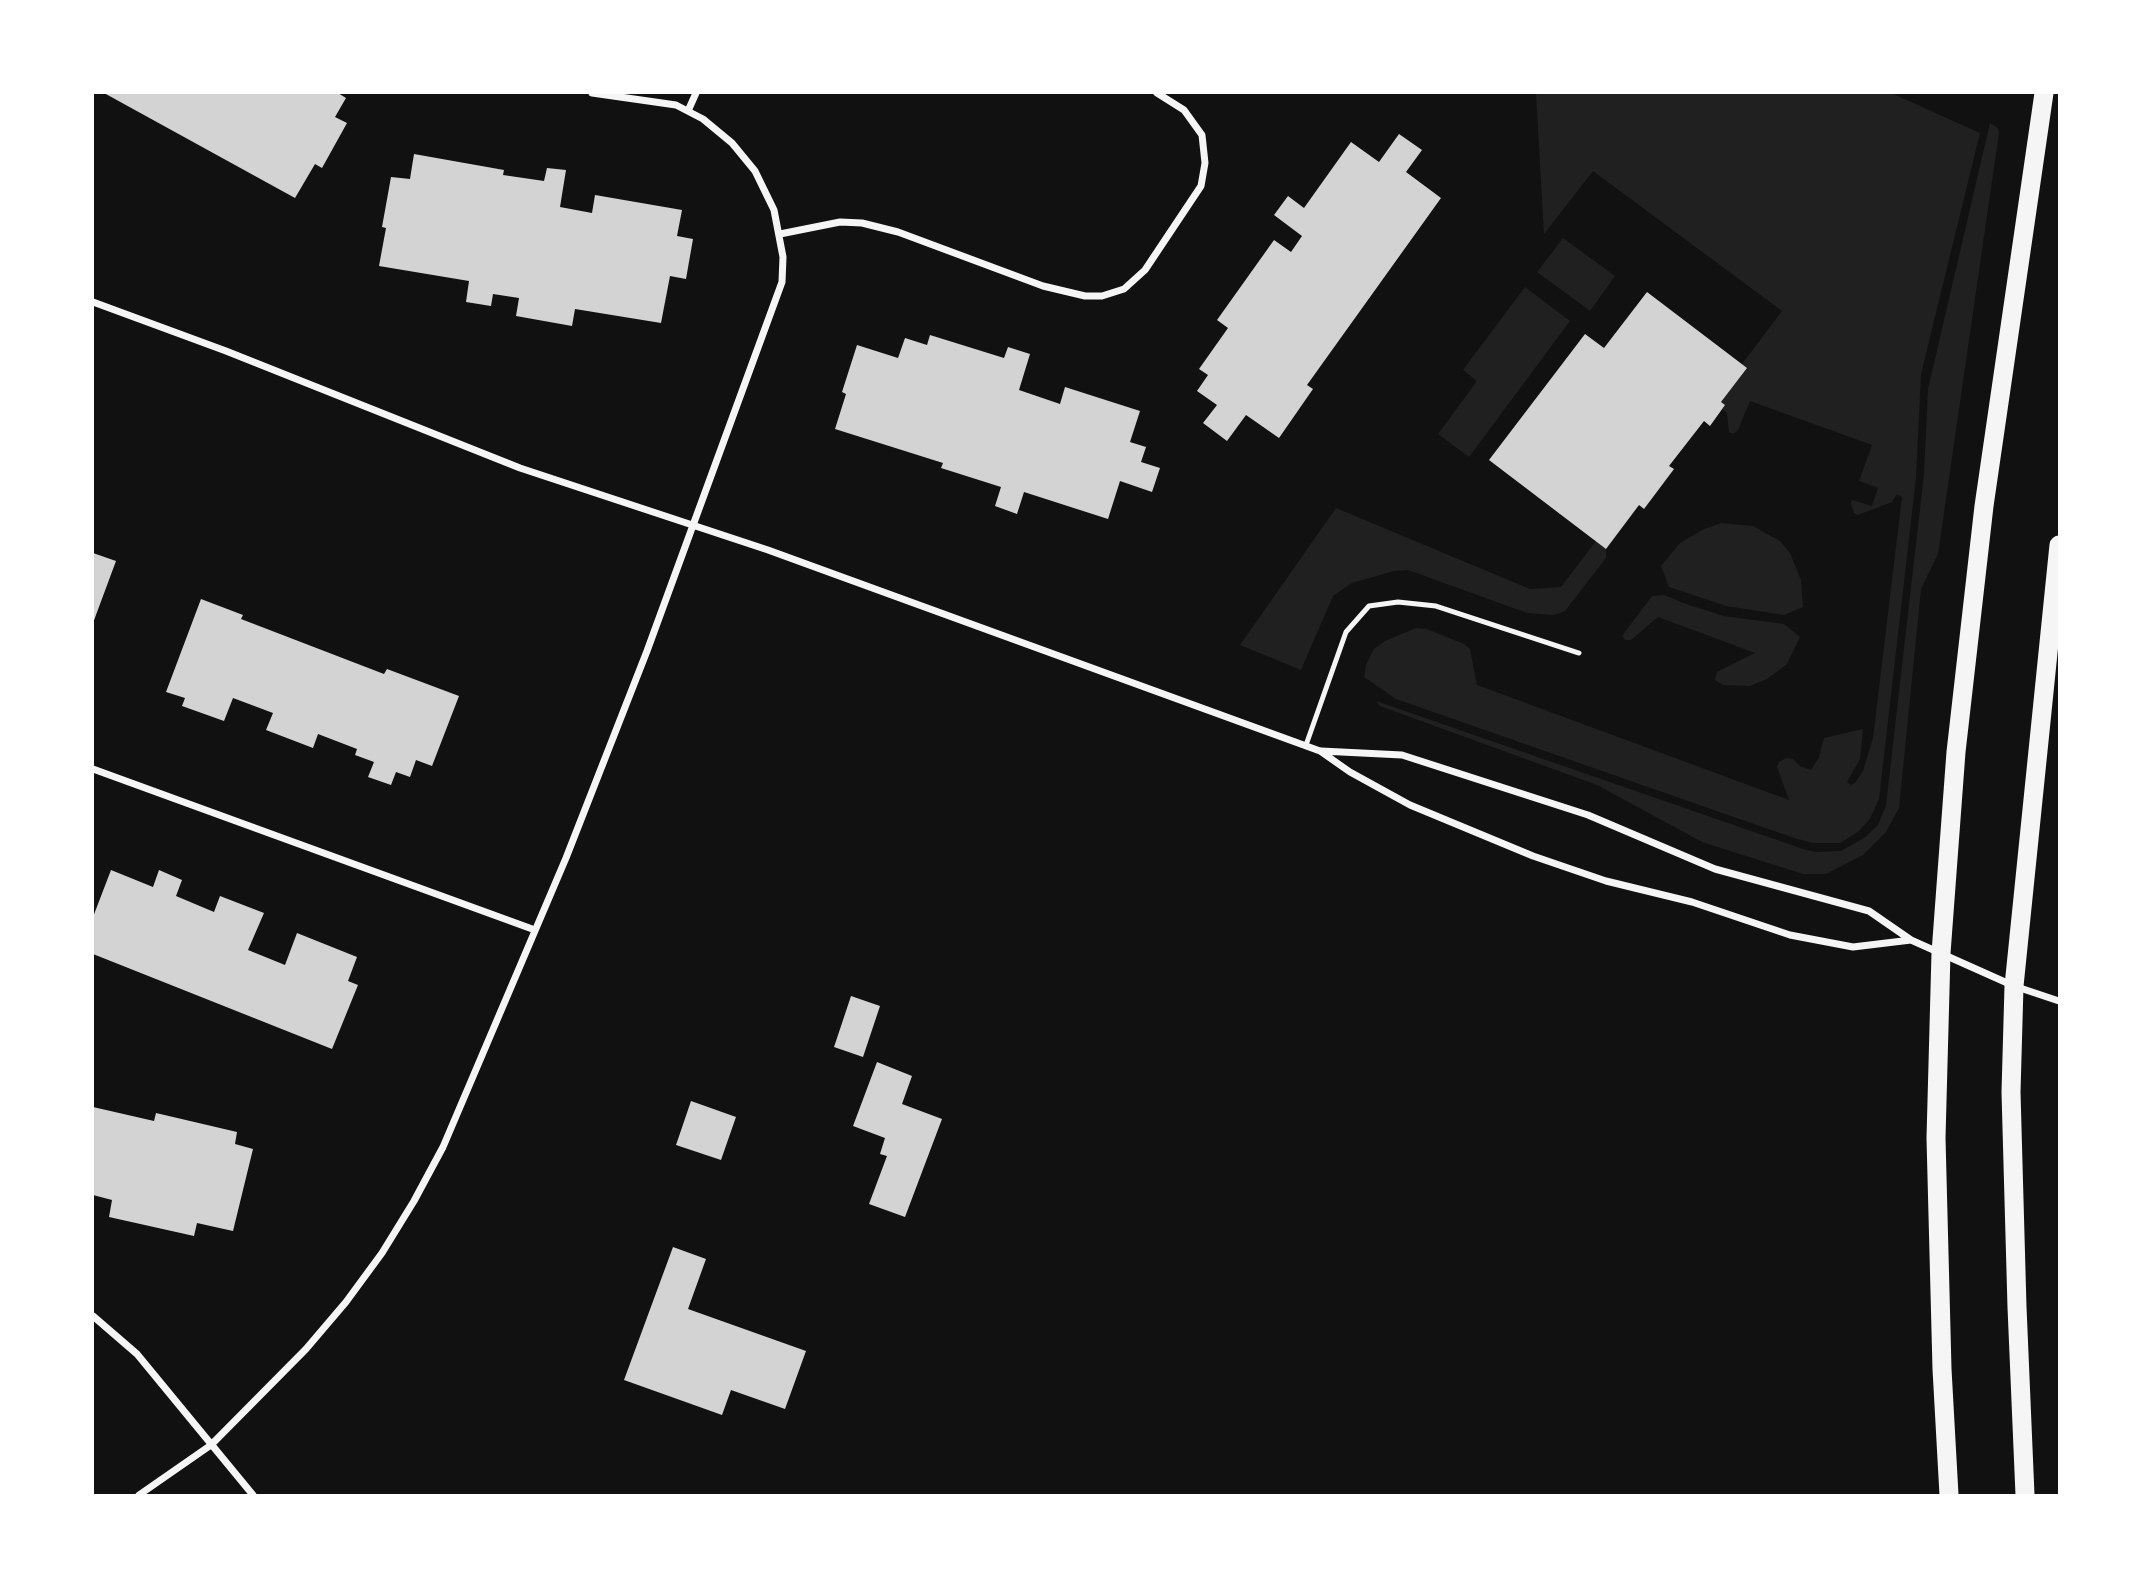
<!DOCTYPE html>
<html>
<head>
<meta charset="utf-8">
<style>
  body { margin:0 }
  #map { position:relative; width:2152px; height:1588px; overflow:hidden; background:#111; font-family:"Varela Round",sans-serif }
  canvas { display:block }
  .frame { position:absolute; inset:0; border:94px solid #fff; pointer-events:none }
</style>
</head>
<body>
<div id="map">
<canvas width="2152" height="1588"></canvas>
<div class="frame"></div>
</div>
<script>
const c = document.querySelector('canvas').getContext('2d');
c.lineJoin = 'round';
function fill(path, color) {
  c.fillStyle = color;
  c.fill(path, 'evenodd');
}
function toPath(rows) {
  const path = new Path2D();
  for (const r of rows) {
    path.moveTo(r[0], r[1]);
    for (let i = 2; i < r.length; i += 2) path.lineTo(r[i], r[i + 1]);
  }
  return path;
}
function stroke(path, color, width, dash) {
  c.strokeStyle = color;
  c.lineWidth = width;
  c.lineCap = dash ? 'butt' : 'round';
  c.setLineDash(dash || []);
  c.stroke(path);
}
const green = toPath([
  [1536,93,1891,93,1980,133,1921,374,1916,478,1879,799,1870,819,1858,832,1840,843,1813,843,1794,838,1396,699,1364,677,1366,665,1374,649,1385,641,1416,628,1427,629,1464,644,1470,649,1477,685,1789,800,1777,767,1779,762,1786,758,1793,759,1800,766,1811,770,1819,757,1824,738,1863,729,1860,759,1847,782,1851,785,1855,783,1863,771,1873,738,1902,497,1897,494,1892,502,1858,515,1854,513,1851,504,1852,500,1872,506,1878,488,1859,481,1872,445,1750,401,1738,430,1733,434,1729,432,1727,413,1722,409,1725,405,1721,402,1747,368,1742,364,1782,311,1593,171,1544,234],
  [1990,123,1998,128,1999,133,1938,554,1921,589,1899,808,1886,832,1863,855,1826,874,1803,874,1702,842,1597,785,1380,706,1376,701,1803,849,1816,852,1841,851,1864,838,1878,825,1886,805,1924,474,1928,389],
  [1563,238,1615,276,1590,311,1537,272],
  [1525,287,1570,321,1469,457,1438,434,1477,381,1463,370],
  [1336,508,1530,589,1561,587,1596,541,1606,549,1606,558,1565,611,1554,615,1527,613,1408,570,1394,571,1352,583,1333,596,1301,670,1240,645],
  [1721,523,1753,526,1780,541,1790,553,1801,580,1803,607,1784,615,1726,606,1669,587,1661,566,1680,543,1702,530],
  [1664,595,1686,604,1724,616,1784,624,1800,637,1787,664,1767,679,1750,686,1723,685,1715,680,1717,672,1755,653,1658,617,1631,640,1625,640,1622,636,1652,596]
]);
const building = toPath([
  [104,93,338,93,346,98,335,117,347,123,322,168,315,164,295,198],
  [1399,134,1422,150,1406,172,1441,198,1307,385,1313,389,1279,438,1246,415,1227,441,1203,423,1217,405,1197,391,1208,375,1199,369,1228,328,1217,320,1274,240,1291,252,1302,236,1274,215,1288,196,1304,208,1351,142,1379,162],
  [414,154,504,170,503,175,544,181,547,168,566,170,560,207,592,213,595,195,682,210,677,236,693,239,686,279,670,276,661,323,575,309,572,326,516,316,519,298,493,294,491,306,466,302,469,281,379,266,386,228,382,227,391,177,410,179],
  [1647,292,1747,368,1721,402,1725,405,1710,426,1704,421,1669,466,1674,469,1644,509,1639,505,1606,549,1489,460,1585,334,1604,348],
  [930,335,1004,358,1008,347,1030,354,1019,390,1060,404,1065,387,1140,411,1130,442,1146,447,1141,462,1160,468,1152,492,1120,481,1108,519,1024,492,1017,514,995,506,1001,487,941,468,943,463,835,429,846,394,842,392,857,345,898,358,905,338,927,345],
  [93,553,116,561,93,623],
  [201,599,243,615,241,619,384,674,387,669,459,696,432,766,416,760,410,777,396,772,391,785,368,777,374,762,355,755,357,749,318,734,313,748,266,730,273,713,233,698,224,721,182,706,185,698,166,692],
  [111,870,153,887,159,870,182,880,176,896,214,912,220,896,264,913,248,950,285,965,297,933,357,957,348,981,358,985,332,1049,93,954,93,917],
  [851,996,880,1006,863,1057,834,1047],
  [877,1062,912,1076,902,1104,942,1119,905,1217,869,1204,887,1156,880,1154,885,1138,853,1126],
  [691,1101,736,1117,721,1160,676,1145],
  [93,1107,154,1121,156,1113,237,1132,235,1144,253,1149,233,1231,197,1223,194,1236,109,1217,112,1200,93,1195],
  [673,1247,706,1259,688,1309,806,1351,785,1409,731,1390,722,1415,624,1380]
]);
const service = toPath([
  [1306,745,1346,632,1369,606,1398,602,1436,606,1579,653]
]);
const minor = toPath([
  [688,111,696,93],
  [780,234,840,222,862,223,898,232,1043,286,1085,296,1102,296,1124,289,1145,270,1201,186,1205,163,1202,135,1184,110,1157,93],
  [93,302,226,351,520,468,768,550,1320,751,1350,772,1410,805,1533,856,1606,881,1692,902,1790,935,1853,947,1911,940],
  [1321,751,1402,755,1588,815,1715,869,1869,911,1911,940,2014,986,2059,1001],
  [93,769,535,930],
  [93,1316,137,1354,253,1495],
  [139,1495,211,1445,306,1349,346,1302,382,1253,414,1201,443,1147,566,858,647,651,782,282,783,257,774,210,755,171,732,143,703,119,676,105,592,93]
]);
const trunk = toPath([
  [1949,1495,1942,1369,1936,1138,1941,953,1956,752,1984,506,2044,93],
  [2025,1495,2017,1307,2011,1092,2014,986,2059,545]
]);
fill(green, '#202020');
fill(building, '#d3d3d3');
stroke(service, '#f5f5f5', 5);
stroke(minor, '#f5f5f5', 7);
stroke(trunk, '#f5f5f5', 19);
</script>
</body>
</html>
